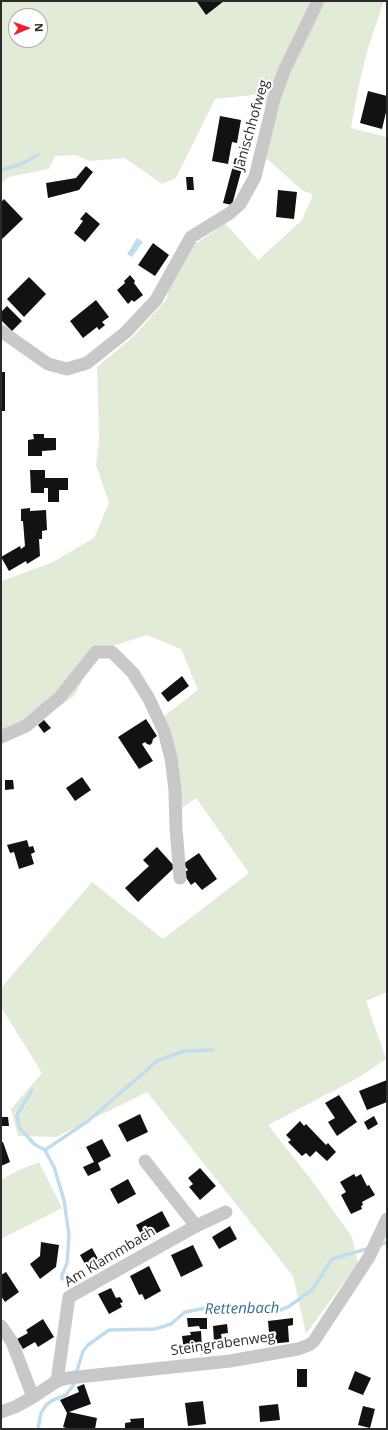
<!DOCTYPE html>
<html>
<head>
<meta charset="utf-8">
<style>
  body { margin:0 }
  #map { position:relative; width:388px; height:1430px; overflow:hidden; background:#fff; font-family:"Open Sans",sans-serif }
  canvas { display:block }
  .frame { position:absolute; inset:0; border:2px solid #2b2b2b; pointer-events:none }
  .north { position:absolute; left:8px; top:8px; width:40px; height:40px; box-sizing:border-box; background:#fff; border:1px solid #aaa; border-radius:50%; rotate:88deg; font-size:11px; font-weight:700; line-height:16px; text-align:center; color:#2b2b2b }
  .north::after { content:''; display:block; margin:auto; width:14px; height:18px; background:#f31d30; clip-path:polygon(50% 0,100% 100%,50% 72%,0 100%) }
</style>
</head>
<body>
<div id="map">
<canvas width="388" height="1430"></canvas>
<div class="frame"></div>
<div class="north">N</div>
</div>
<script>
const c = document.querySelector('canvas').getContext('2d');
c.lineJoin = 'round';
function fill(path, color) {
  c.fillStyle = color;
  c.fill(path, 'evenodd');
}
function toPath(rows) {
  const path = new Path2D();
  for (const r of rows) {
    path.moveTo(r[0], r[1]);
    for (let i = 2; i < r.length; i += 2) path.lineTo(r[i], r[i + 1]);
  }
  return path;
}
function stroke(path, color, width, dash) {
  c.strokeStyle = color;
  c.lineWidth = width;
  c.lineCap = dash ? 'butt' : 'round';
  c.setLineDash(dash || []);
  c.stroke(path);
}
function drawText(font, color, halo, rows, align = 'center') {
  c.font = font + ' "Open Sans",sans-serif';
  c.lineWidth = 4;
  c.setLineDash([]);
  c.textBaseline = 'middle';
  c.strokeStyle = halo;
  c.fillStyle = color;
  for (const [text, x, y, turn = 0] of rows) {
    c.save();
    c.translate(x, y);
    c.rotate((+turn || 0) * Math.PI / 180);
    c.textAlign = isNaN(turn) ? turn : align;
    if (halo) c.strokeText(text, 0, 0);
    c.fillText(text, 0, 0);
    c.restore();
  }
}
const green = toPath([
  [1,1,199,1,197,2,206,14,224,1,384,1,368,48,358,89,351,128,387,137,387,992,366,1001,386,1059,358,1078,268,1125,313,1182,352,1237,358,1263,306,1334,293,1276,147,1092,56,1137,18,1136,11,1109,42,1073,1,1007,1,988,92,882,163,939,249,873,196,798,180,809,163,717,198,690,181,649,147,635,103,649,90,666,74,696,46,716,1,731,1,582,4,580,51,563,94,538,109,503,96,465,99,439,97,367,134,336,167,299,170,275,191,237,197,243,225,223,258,260,302,220,313,194,303,191,266,158,270,133,263,94,215,99,176,178,162,184,125,158,89,161,76,155,55,156,49,169,8,177,1,185],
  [16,16,40,16,40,40,16,40],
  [39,1162,62,1208,1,1239,1,1180,19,1170]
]);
const water = toPath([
  [137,238,143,242,132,257,127,254]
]);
const stream = toPath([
  [1,170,19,165,38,155],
  [32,1090,17,1115,19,1127,34,1144,45,1150],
  [379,1245,385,1243,387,1241],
  [62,1279,62,1275,67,1263,69,1235,64,1200,54,1167,45,1150,88,1121,157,1061,184,1051,213,1050],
  [76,1374,83,1351,88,1345,109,1330,155,1329,171,1324,185,1312,206,1308,254,1305,267,1310,277,1311,288,1307,312,1290,332,1259,370,1248],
  [38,1429,41,1413,46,1405,53,1400,66,1395,74,1384,75,1380]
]);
const building = toPath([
  [199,1,224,1,206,15,197,2],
  [368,91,387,96,387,108,382,129,360,123],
  [220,116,241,120,237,143,232,142,228,164,212,161],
  [235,158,244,161,232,205,223,203],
  [86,166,93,172,79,190,48,198,46,183,76,178],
  [186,177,193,177,194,190,187,190],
  [278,190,297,192,294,219,276,217],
  [4,199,23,219,1,240,1,202],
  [86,212,100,224,85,242,74,233,83,221,80,219],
  [153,243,169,255,155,276,138,265],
  [130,275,135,281,134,283,143,295,134,302,132,300,128,304,117,290,125,283,124,281],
  [29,277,46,294,24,317,7,299],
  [96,300,109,317,102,322,105,325,99,330,97,327,83,338,70,321],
  [7,306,22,321,12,331,1,320,1,312],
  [1,372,5,372,5,411,1,411],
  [33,434,44,434,44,438,56,438,56,450,42,451,42,456,28,456,28,440,34,439],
  [30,470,45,470,45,478,68,478,68,490,59,490,59,502,48,502,48,488,44,488,44,493,31,493],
  [30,508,30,511,46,510,47,530,42,531,42,539,39,539,40,556,27,564,26,561,9,571,1,557,20,546,21,549,25,546,23,521,21,521,21,509],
  [182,676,189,686,168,702,161,693],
  [146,719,157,736,153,739,152,743,150,745,147,744,145,742,142,744,153,761,139,769,118,737],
  [44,720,51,728,44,733,38,725],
  [82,777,91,790,75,801,66,788],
  [5,780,13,780,14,789,5,790],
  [27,840,29,847,33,846,35,852,31,854,34,864,19,869,14,852,10,853,7,845],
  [157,847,175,867,138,902,125,888,149,866,143,860],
  [199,853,217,879,202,890,195,882,191,885,183,873,188,870,183,864],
  [387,1080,387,1102,367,1110,359,1091],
  [339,1095,357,1122,337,1136,328,1122,335,1118,325,1103],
  [140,1114,148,1132,127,1142,118,1125],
  [374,1116,378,1124,368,1130,364,1122],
  [1,1117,8,1117,9,1126,1,1126],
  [300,1121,304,1126,306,1124,326,1145,328,1143,336,1152,327,1161,316,1151,310,1157,306,1153,302,1156,288,1142,291,1140,286,1135],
  [102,1139,111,1156,98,1163,101,1170,88,1176,83,1167,94,1162,86,1147],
  [1,1142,3,1142,10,1162,1,1166],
  [200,1168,216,1186,200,1200,189,1187,193,1184,188,1178],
  [354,1174,356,1177,361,1174,367,1186,369,1185,375,1195,362,1202,363,1205,361,1206,362,1209,351,1214,341,1195,346,1192,340,1182],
  [128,1179,136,1194,118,1204,110,1189],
  [162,1211,170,1226,144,1240,136,1225],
  [230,1226,237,1239,219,1249,212,1237],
  [41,1242,59,1245,56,1267,40,1279,30,1264,40,1256],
  [193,1245,203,1266,181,1277,171,1255],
  [92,1248,102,1266,90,1273,80,1255],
  [149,1266,161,1291,145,1300,142,1294,139,1295,130,1276],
  [6,1272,19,1292,5,1302,1,1296,1,1275],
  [111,1288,116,1298,120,1297,123,1302,120,1303,122,1307,109,1314,98,1294],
  [187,1318,207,1318,207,1329,200,1329,199,1326,188,1327],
  [293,1318,293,1325,288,1326,289,1342,270,1344,268,1321],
  [43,1319,54,1337,38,1347,35,1342,23,1349,17,1339,28,1333,26,1330],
  [227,1324,228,1333,221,1334,222,1341,214,1342,213,1326],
  [201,1331,202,1348,184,1350,182,1336,191,1335,190,1332],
  [297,1369,307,1369,307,1387,297,1387],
  [355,1371,371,1378,363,1395,348,1389],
  [84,1384,91,1404,69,1412,97,1418,95,1429,69,1429,63,1427,67,1413,60,1400,79,1392,77,1387],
  [203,1401,206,1424,188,1426,185,1403],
  [278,1404,280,1420,260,1422,259,1406],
  [363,1406,375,1409,370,1428,358,1425],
  [144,1418,144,1429,125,1429,125,1423,131,1422,130,1419]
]);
const minor = toPath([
  [1,331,48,364,67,369,87,363,126,332,156,300,191,237,230,213,240,204,255,177,274,99,284,71,318,1],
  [1,737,26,726,60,697,96,652,112,652,133,673,149,699,164,731,171,758,175,790,176,828,180,878],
  [145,1161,196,1226],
  [1,1326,12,1342,33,1397],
  [57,1381,69,1297,196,1226,226,1212],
  [1,1412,15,1407,33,1397,57,1381,68,1378,230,1361,298,1349,309,1345,314,1341,369,1257,387,1219]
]);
const streetNames = [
  ["Janischhofweg",252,125,-74],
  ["Am Klammbach",110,1257,-31],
  ["Steingrabenweg",223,1344,-8]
];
const waterNames = [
  ["Rettenbach",242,1309,-1]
];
fill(green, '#e2ebd7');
fill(water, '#c1dded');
stroke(stream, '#c1dded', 3.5);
fill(building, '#121212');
stroke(minor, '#c8c8c8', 13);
drawText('14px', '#2b2b2b', '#fff', streetNames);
drawText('italic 15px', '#346f93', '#fff', waterNames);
</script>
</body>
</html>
